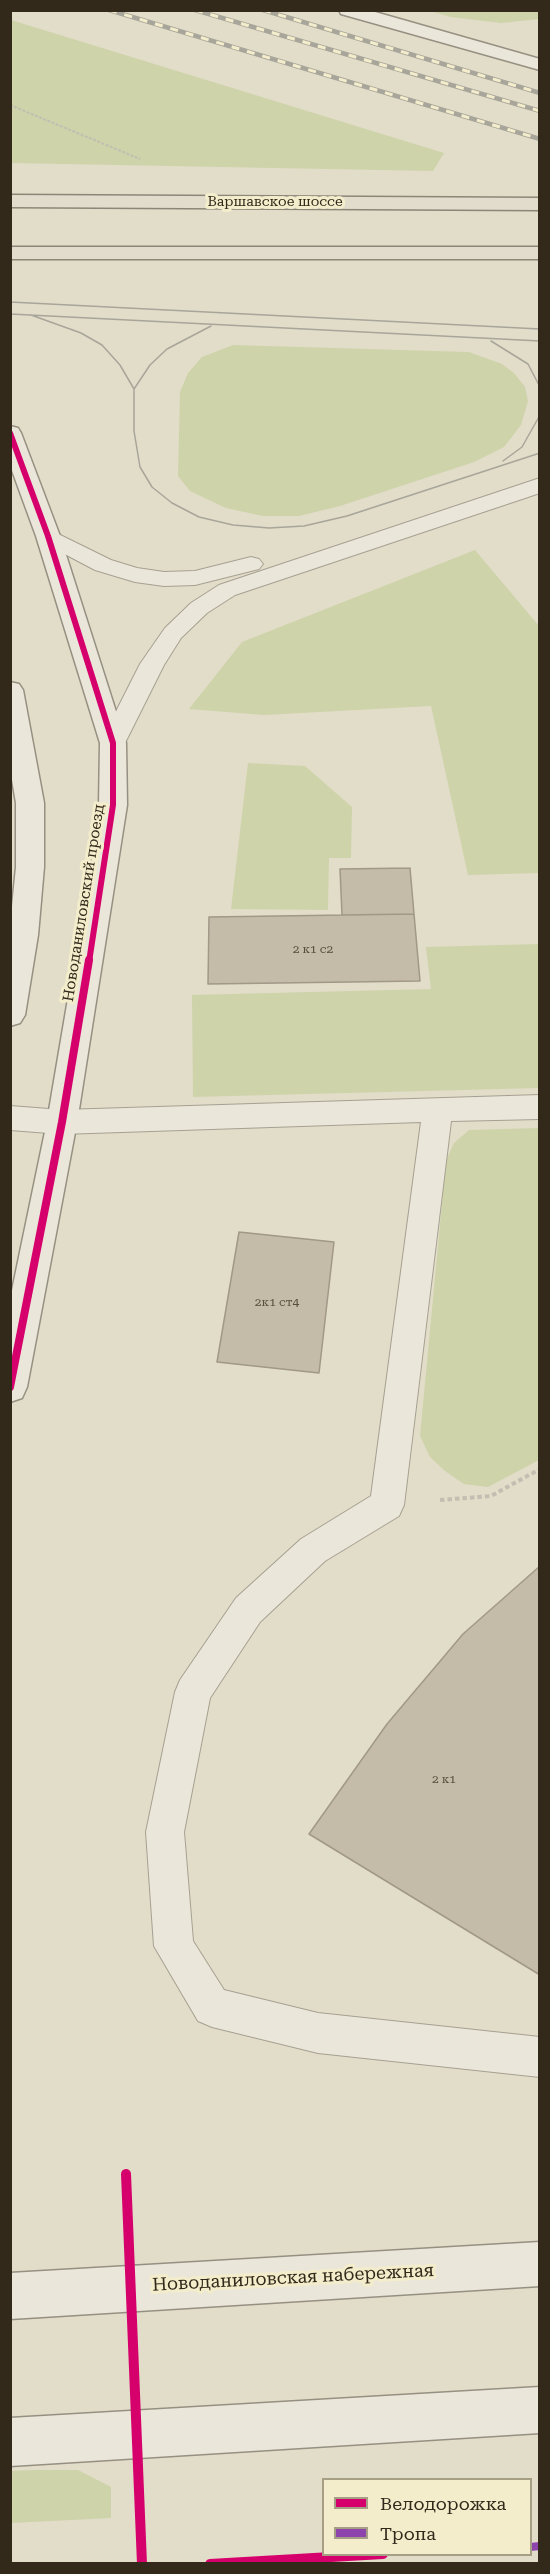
<!DOCTYPE html>
<html>
<head>
<meta charset="utf-8">
<style>
  body { margin:0 }
  #map { position:relative; width:550px; height:2574px; overflow:hidden; background:#e2ddc8; font-family:"Roboto Serif",serif }
  canvas { display:block }
  .frame { position:absolute; inset:0; border:12px solid #33291b; pointer-events:none }
  .legend { position:absolute; left:322px; top:2478px; width:210px; height:78px; box-sizing:border-box; background:#f4edcc; border:2px solid #a79f85; margin:0; padding:8px 10px; list-style:none; font-size:18px; color:#33291b }
  .legend li { display:flex; align-items:center; gap:12px; height:30px }
  .legend b { width:30px; border:2px solid #a79f85 }
</style>
</head>
<body>
<div id="map">
<canvas width="550" height="2574"></canvas>
<div class="frame"></div>
<ul class="legend">
<li><b style="height:8px;background:#d6006c"></b>Велодорожка</li>
<li><b style="height:8px;background:#8e44ad"></b>Тропа</li>
</ul>
</div>
<script>
const c = document.querySelector('canvas').getContext('2d');
c.lineJoin = 'round';
function fill(path, color) {
  c.fillStyle = color;
  c.fill(path, 'evenodd');
}
function toPath(rows) {
  const path = new Path2D();
  for (const r of rows) {
    path.moveTo(r[0], r[1]);
    for (let i = 2; i < r.length; i += 2) path.lineTo(r[i], r[i + 1]);
  }
  return path;
}
function stroke(path, color, width, dash) {
  c.strokeStyle = color;
  c.lineWidth = width;
  c.lineCap = dash ? 'butt' : 'round';
  c.setLineDash(dash || []);
  c.stroke(path);
}
function drawText(font, color, halo, rows, align = 'center') {
  c.font = font + ' "Roboto Serif",serif';
  c.lineWidth = 6;
  c.setLineDash([]);
  c.textBaseline = 'middle';
  c.strokeStyle = halo;
  c.fillStyle = color;
  for (const [text, x, y, turn = 0] of rows) {
    c.save();
    c.translate(x, y);
    c.rotate((+turn || 0) * Math.PI / 180);
    c.textAlign = isNaN(turn) ? turn : align;
    if (halo) c.strokeText(text, 0, 0);
    c.fillText(text, 0, 0);
    c.restore();
  }
}
const green = toPath([
  [430,11,539,11,539,19,501,23,451,17],
  [11,20,444,153,433,171,11,163],
  [233,345,469,352,502,364,514,373,525,387,528,401,521,425,504,447,474,462,340,506,299,516,263,516,226,508,190,491,178,476,180,392,188,373,202,357],
  [475,550,539,626,539,873,468,875,431,706,264,715,189,709,242,642],
  [248,763,305,766,352,807,351,858,329,858,328,910,231,909],
  [539,944,539,1088,193,1097,192,995,431,989,426,947],
  [539,1128,539,1460,488,1487,464,1484,445,1471,430,1457,420,1436,446,1161,454,1143,469,1130],
  [32,2470,78,2470,111,2487,111,2518,11,2523,11,2471]
]);
const building = toPath([
  [410,868,414,914,342,915,340,869,410,868],
  [414,914,420,981,208,984,209,917,414,914],
  [239,1232,334,1242,319,1373,217,1362,239,1232],
  [540,1566,540,1975,309,1834,387,1724,463,1634,540,1566]
]);
const pathFar1 = toPath([
  [10,105,140,159]
]);
const path = toPath([
  [440,1500,491,1496,540,1469]
]);
const lane = toPath([
  [540,478,540,493,235,595,207,613,181,638,164,665,122,749,113,752,104,749,100,743,140,664,165,628,191,603,219,585,540,478],
  [48,529,111,560,137,568,164,572,195,571,251,557,259,559,263,564,259,569,195,585,164,586,135,582,95,570,40,541,37,536,40,531,48,529],
  [540,1095,540,1119,451,1121,404,1505,399,1516,325,1561,260,1622,210,1698,184,1832,193,1941,224,1990,318,2013,540,2037,540,2077,318,2053,212,2027,198,2021,154,1946,146,1832,175,1692,180,1680,236,1598,301,1539,371,1496,421,1122,62,1134,10,1130,10,1106,62,1110,540,1095]
]);
const secondary = toPath([
  [339,10,368,10,540,59,540,70,341,14,339,10],
  [10,426,18,428,21,433,60,536,126,743,127,805,77,1122,27,1387,22,1398,10,1402,10,1300,47,1122,94,846,99,805,100,743,36,536,10,465,10,426],
  [10,682,19,684,23,690,44,803,44,867,38,935,25,1015,20,1023,10,1026,10,926,16,867,16,803,10,768,10,682],
  [540,2242,540,2286,10,2319,10,2273,540,2242],
  [540,2387,540,2433,10,2466,10,2418,540,2387]
]);
const primary = toPath([
  [10,195,540,198,540,210,10,207,10,195],
  [10,247,540,247,540,259,10,259,10,247]
]);
const tram = toPath([
  [10,302,540,329],
  [10,314,540,341],
  [31,315,81,333,102,345,120,365,134,389,134,431,140,467,152,487,172,503,199,517,233,525,269,528,304,526,347,516,540,453],
  [491,341,528,364,540,387],
  [134,389,150,365,167,349,211,326],
  [503,461,522,447,540,415]
]);
const rail = toPath([
  [109,10,540,139],
  [195,10,540,111],
  [263,10,540,93]
]);
const quiet = toPath([
  [530,2547,540,2546]
]);
const cyclewayFar2 = toPath([
  [10,433,48,536,113,743,113,805,89,962]
]);
const cyclewayFar1 = toPath([
  [10,1387,62,1122,89,960]
]);
const cycleway = toPath([
  [126,2174,142,2564],
  [210,2564,383,2554]
]);
const numberNames = [
  ["2 к1 с2",313,949],
  ["2к1 ст4",277,1302],
  ["2 к1",444,1779]
];
const farStreetnames = [
  ["Варшавское шоссе",275,202]
];
const streetNames = [
  ["Новоданиловский проезд",84,903,-81]
];
const nearStreetnames = [
  ["Новоданиловская набережная",293,2278,-3]
];
fill(green, '#ced3aa');
fill(building, '#c5bba9');
stroke(building, '#a19888', 1.5);
stroke(lane, '#a6a092', 2);
stroke(secondary, '#969082', 3);
stroke(primary, '#8c8678', 3);
stroke(pathFar1, '#c2beb1', 2, [3, 1.5]);
stroke(path, '#c2beb1', 4, [4.5, 3]);
fill(lane, '#eae6d9');
fill(secondary, '#eae6d9');
fill(primary, '#e1dccb');
stroke(tram, '#a8a59a', 1.5);
stroke(rail, '#a8a59a', 4.5);
stroke(rail, '#f4edcc', 3, [8]);
stroke(quiet, '#8e44ad', 8, [16, 8]);
stroke(cyclewayFar2, '#d6006c', 6);
stroke(cyclewayFar1, '#d6006c', 8);
stroke(cycleway, '#d6006c', 10);
drawText('12px', '#584e3e', null, numberNames);
drawText('14px', '#33291b', '#f4edcc', farStreetnames);
drawText('15px', '#33291b', '#f4edcc', streetNames);
drawText('18px', '#33291b', '#f4edcc', nearStreetnames);
</script>
</body>
</html>
